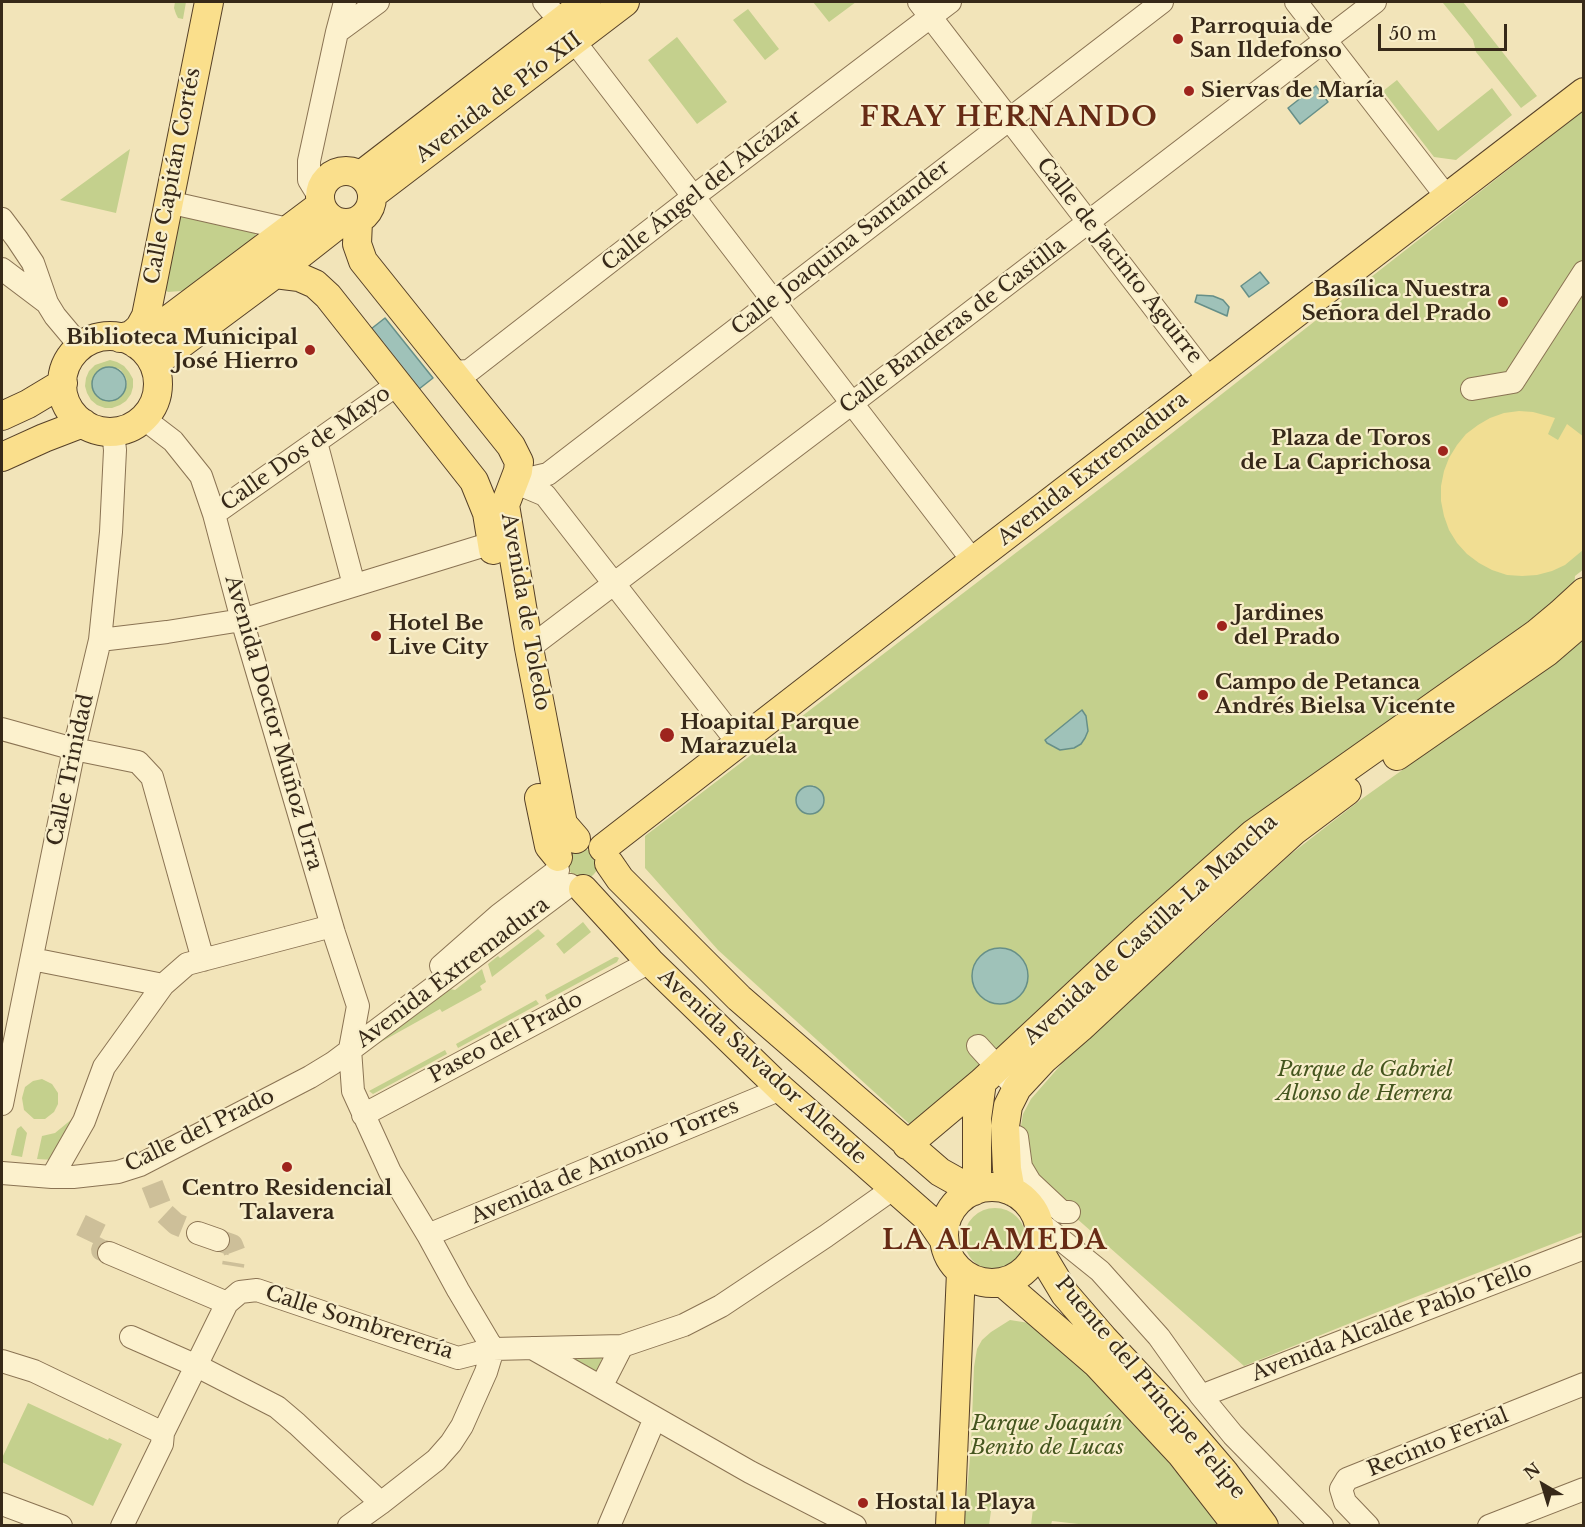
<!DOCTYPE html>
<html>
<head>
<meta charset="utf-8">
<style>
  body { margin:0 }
  #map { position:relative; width:1585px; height:1527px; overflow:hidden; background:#f2e4b9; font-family:"Libre Baskerville",serif }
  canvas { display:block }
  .frame { position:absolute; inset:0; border:3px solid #372919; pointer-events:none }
  .north { position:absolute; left:1513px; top:1455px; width:60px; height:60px; -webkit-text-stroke:4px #f8eeca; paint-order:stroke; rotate:322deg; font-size:16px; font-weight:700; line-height:24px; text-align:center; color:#372919 }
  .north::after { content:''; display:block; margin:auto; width:21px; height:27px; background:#372919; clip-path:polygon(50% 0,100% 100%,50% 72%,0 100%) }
  .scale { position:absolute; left:1378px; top:24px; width:129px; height:27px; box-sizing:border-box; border:3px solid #372919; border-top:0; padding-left:8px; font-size:18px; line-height:21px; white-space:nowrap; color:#372919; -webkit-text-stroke:4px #f8eeca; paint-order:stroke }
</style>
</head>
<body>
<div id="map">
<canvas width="1585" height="1527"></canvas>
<div class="frame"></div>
<div class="north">N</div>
<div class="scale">50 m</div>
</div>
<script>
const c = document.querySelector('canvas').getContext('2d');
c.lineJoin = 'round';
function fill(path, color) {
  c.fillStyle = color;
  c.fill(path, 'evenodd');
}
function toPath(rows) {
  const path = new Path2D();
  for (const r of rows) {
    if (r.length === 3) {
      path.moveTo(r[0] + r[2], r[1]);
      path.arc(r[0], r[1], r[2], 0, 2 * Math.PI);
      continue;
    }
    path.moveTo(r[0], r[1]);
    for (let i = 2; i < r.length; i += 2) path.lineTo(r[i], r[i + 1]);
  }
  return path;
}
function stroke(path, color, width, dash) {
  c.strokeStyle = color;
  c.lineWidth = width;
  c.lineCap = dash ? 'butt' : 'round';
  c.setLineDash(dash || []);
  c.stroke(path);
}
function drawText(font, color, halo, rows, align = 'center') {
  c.font = font + ' "Libre Baskerville",serif';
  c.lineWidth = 4.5;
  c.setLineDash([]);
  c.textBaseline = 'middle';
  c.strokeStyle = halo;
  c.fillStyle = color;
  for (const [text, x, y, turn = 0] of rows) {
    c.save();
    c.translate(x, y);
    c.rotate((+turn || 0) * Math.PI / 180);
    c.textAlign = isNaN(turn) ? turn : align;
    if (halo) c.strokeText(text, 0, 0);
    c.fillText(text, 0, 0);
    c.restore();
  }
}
const green = toPath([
  [175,2,186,2,183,19,178,18,176,14,174,8],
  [813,2,856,2,829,22],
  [1445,2,1463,2,1537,96,1521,108,1476,52,1473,40,1443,3],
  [748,9,779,49,765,60,733,20],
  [677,37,727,102,697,124,648,60],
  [1397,80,1438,131,1492,88,1512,115,1456,160,1434,157,1383,91],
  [1583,111,1584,569,1575,576,1574,589,915,1129,718,950,645,868,645,836,1144,455],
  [813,785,821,790,810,814,806,813,801,811],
  [130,149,116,213,60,200],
  [176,211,254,229,256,233,255,237,187,289,181,291,168,292,164,289],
  [110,360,117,362,124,366,129,372,133,379,133,387,131,394,126,401,120,405,112,408,105,408,97,405,91,400,87,393,85,386,86,378,89,371,95,365],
  [117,368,121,370,126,378,127,383,125,391,119,398,110,401,102,399,95,393,92,385,94,376],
  [1583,637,1583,1232,1400,1303,1244,1366,1033,1180,1019,1138,1023,1114,1031,1099,1065,1060,1291,854,1363,798,1547,667],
  [583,864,15],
  [583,922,591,932,564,954,556,944],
  [538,929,545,936,492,977,488,964,498,956,500,958],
  [615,957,617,957,619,958,617,962,547,1000,545,995],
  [482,969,486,982,480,986,482,990,442,1012,440,1009,372,1047,445,988,455,990],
  [536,1000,539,1004,458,1048,456,1044],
  [445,1050,447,1054,373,1094,369,1091],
  [42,1079,52,1084,58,1093,58,1104,54,1112,45,1119,34,1119,24,1110,22,1098,25,1087,33,1081],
  [72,1119,75,1121,54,1160,37,1159,42,1136,55,1133],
  [21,1126,27,1133,22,1157,11,1155,17,1129],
  [995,1239,31],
  [1010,1320,1029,1323,1085,1368,1149,1438,1219,1525,1096,1526,1052,1521,1051,1525,1031,1525,1033,1509,992,1504,989,1525,964,1526,971,1446,974,1367,977,1349,982,1340,991,1332],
  [603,1356,595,1375,564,1357],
  [28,1403,108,1440,109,1438,122,1444,93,1506,2,1462,2,1458]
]);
const sand = toPath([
  [1519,411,1533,412,1555,418,1548,434,1558,440,1567,424,1584,437,1583,550,1565,565,1552,571,1537,575,1522,576,1507,575,1492,570,1479,563,1467,554,1457,543,1449,530,1444,516,1441,501,1441,486,1444,471,1449,458,1457,445,1466,434,1478,425,1490,418,1504,413]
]);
const water = toPath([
  [1316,86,1328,102,1300,124,1288,108,1316,86],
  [1260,272,1269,283,1249,297,1241,286,1260,272],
  [1197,295,1213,296,1223,300,1229,307,1227,316,1195,302,1197,295],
  [385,318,433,378,419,389,371,329,385,318],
  [109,384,17],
  [1082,710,1086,716,1088,731,1085,738,1081,744,1074,748,1060,750,1047,743,1045,740,1082,710],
  [810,800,14],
  [1000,976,28]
]);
const minorTunnel = toPath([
  [152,1184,163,1212,176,1224,198,1233],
  [81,1225,108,1238,102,1250,109,1253],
  [218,1240,232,1245,235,1253,233,1266]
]);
const minor = toPath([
  [345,2,337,32,378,2],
  [544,2,560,21],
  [919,2,1209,379],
  [1296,2,1446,196],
  [574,41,973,561],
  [320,198,309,180,309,161,337,32],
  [168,202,288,229],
  [2,219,17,239,33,263,47,303,55,316,81,347],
  [2,269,47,303],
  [452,372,469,371,693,197,950,2],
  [1472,389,1513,382,1584,272],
  [143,418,173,441,201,476,214,514,242,620,334,933,358,1006,350,1049,353,1091,390,1172,428,1235,458,1290,493,1349],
  [316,442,354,585],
  [514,482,548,474,1162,2],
  [514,482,545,495,738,743],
  [214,514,398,384],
  [100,640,167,632,242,620,492,543],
  [529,648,851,404,1375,2],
  [2,729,74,749,138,762,152,777,203,960],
  [32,959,163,985],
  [441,966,499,915,558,870],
  [978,1046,1008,1079],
  [2,1104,74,749,100,640,111,532,115,450,113,432],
  [363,1115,650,962],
  [1017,1137,1021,1167,1030,1182,1062,1212,1069,1212],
  [2,1173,52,1177,73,1177,118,1172,140,1165,310,1077,333,1063,570,885],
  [52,1177,84,1121,104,1067,163,985,187,964,332,926],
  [1039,1222,1100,1271,1159,1337,1201,1396,1233,1435,1322,1526],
  [198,1233,218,1240],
  [428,1235,781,1089],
  [109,1253,227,1303],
  [131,1337,197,1366,277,1407,297,1424,381,1503],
  [532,1348,601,1387,622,1346],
  [2,1361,34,1371,163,1433],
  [601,1387,750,1472,855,1526],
  [1201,1396,1584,1248],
  [2,1504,61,1526],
  [122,1526,162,1444,163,1433,227,1303,240,1292,257,1290,458,1358,493,1349,622,1346,684,1325,721,1306,826,1236,894,1188],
  [349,1526,381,1503,436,1460,451,1443,462,1426,486,1372,493,1349],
  [609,1526,655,1418],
  [1368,1526,1345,1502,1341,1489,1347,1479,1584,1384],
  [1489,1526,1584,1489]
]);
const major = toPath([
  [346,197,26],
  [361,175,586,2],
  [373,194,625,2],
  [358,221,357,244,363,261,511,446,519,462,518,471,505,505,529,648,563,824,576,839],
  [275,274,299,277,315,284,328,296,407,396,474,481,487,513,493,550],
  [110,384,48],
  [120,338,131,335,136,331,140,327,146,316,209,2],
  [136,344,321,205],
  [154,364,275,274,340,223],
  [2,416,28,404,63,383],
  [2,457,44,438,83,423],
  [1397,756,1547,652,1584,620],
  [539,798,549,846,558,857],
  [603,848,973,561,1584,92],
  [609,863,620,879,739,998,940,1172,974,1191],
  [583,889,650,962,781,1089,931,1221,944,1240],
  [907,1145,982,1082],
  [992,1235,48],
  [977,1189,977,1118,982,1082,1143,932,1253,834,1536,634,1560,614,1584,592],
  [1011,1191,1007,1169,1005,1126,1008,1106,1017,1088,1043,1060,1080,1028,1199,917,1295,830,1347,791],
  [1038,1249,1065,1294,1103,1338,1177,1417,1224,1472,1264,1526],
  [1002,1282,1097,1364,1181,1454,1237,1526],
  [950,1526,961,1272]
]);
const markers = [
  [1178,39,6,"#9e241d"],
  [1189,91,6,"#9e241d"],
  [1503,302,6,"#9e241d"],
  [310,350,6,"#9e241d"],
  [1443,451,6,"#9e241d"],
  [1222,626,6,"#9e241d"],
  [376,636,6,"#9e241d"],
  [1203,695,6,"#9e241d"],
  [667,735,8,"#9e241d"],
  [287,1167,6,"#9e241d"],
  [863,1503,6,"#9e241d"]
];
const poiNames = [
  ["Parroquia de",1190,27],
  ["San Ildefonso",1190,51],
  ["Siervas de María",1201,91],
  ["Basílica Nuestra",1491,290,"right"],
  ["Señora del Prado",1491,314,"right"],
  ["Biblioteca Municipal",298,338,"right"],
  ["José Hierro",298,362,"right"],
  ["Plaza de Toros",1431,439,"right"],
  ["de La Caprichosa",1431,463,"right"],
  ["Jardines",1234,614],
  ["del Prado",1234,638],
  ["Hotel Be",388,624],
  ["Live City",388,648],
  ["Campo de Petanca",1215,683],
  ["Andrés Bielsa Vicente",1215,707],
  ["Hoapital Parque",680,723],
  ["Marazuela",680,747],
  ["Centro Residencial",287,1189,"center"],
  ["Talavera",287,1213,"center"],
  ["Hostal la Playa",875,1503]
];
const streetNames = [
  ["Avenida de Pío XII",499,98,-37],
  ["Calle Capitán Cortés",173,176,-79],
  ["Calle Ángel del Alcázar",702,191,-38],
  ["Calle Joaquina Santander",841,248,-38],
  ["Calle de Jacinto Aguirre",1119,261,52],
  ["Calle Banderas de Castilla",953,326,-37],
  ["Calle Dos de Mayo",306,449,-35],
  ["Avenida Extremadura",1093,469,-38],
  ["Avenida de Toledo",525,612,80],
  ["Avenida Doctor Muñoz Urra",273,723,74],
  ["Calle Trinidad",71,770,-78],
  ["Avenida de Castilla-La Mancha",1151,930,-42],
  ["Avenida Extremadura",453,973,-37],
  ["Paseo del Prado",506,1038,-28],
  ["Avenida Salvador Allende",762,1067,43],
  ["Calle del Prado",200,1131,-26],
  ["Avenida de Antonio Torres",605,1162,-23],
  ["Avenida Alcalde Pablo Tello",1392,1322,-21],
  ["Calle Sombrerería",359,1323,18],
  ["Puente del Príncipe Felipe",1150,1388,50],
  ["Recinto Ferial",1438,1443,-22]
];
const parkNames = [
  ["Parque de Gabriel",1365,1070],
  ["Alonso de Herrera",1365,1094],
  ["Parque Joaquín",1047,1424],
  ["Benito de Lucas",1047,1448]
];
const districtNames = [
  ["FRAY HERNANDO",1009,118],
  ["LA ALAMEDA",995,1241]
];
fill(green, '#c4d08d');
fill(sand, '#f1de93');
fill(water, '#9fc2b9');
stroke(water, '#668f88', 1.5);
stroke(minorTunnel, '#cdbf99', 22, [22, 11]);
stroke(minor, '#8a7353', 24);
stroke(major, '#564028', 30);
stroke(minor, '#fcf1cd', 22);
stroke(major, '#fadf8c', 28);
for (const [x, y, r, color] of markers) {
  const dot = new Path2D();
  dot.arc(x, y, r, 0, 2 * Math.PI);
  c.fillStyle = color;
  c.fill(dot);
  stroke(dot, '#f8eeca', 2);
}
drawText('bold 21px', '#372919', '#f8eeca', poiNames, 'left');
drawText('21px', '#372919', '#f8eeca', streetNames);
drawText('italic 21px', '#44551e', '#f8eeca', parkNames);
c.letterSpacing = '1.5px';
drawText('bold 27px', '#672b15', '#f8eeca', districtNames);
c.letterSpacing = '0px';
</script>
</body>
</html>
